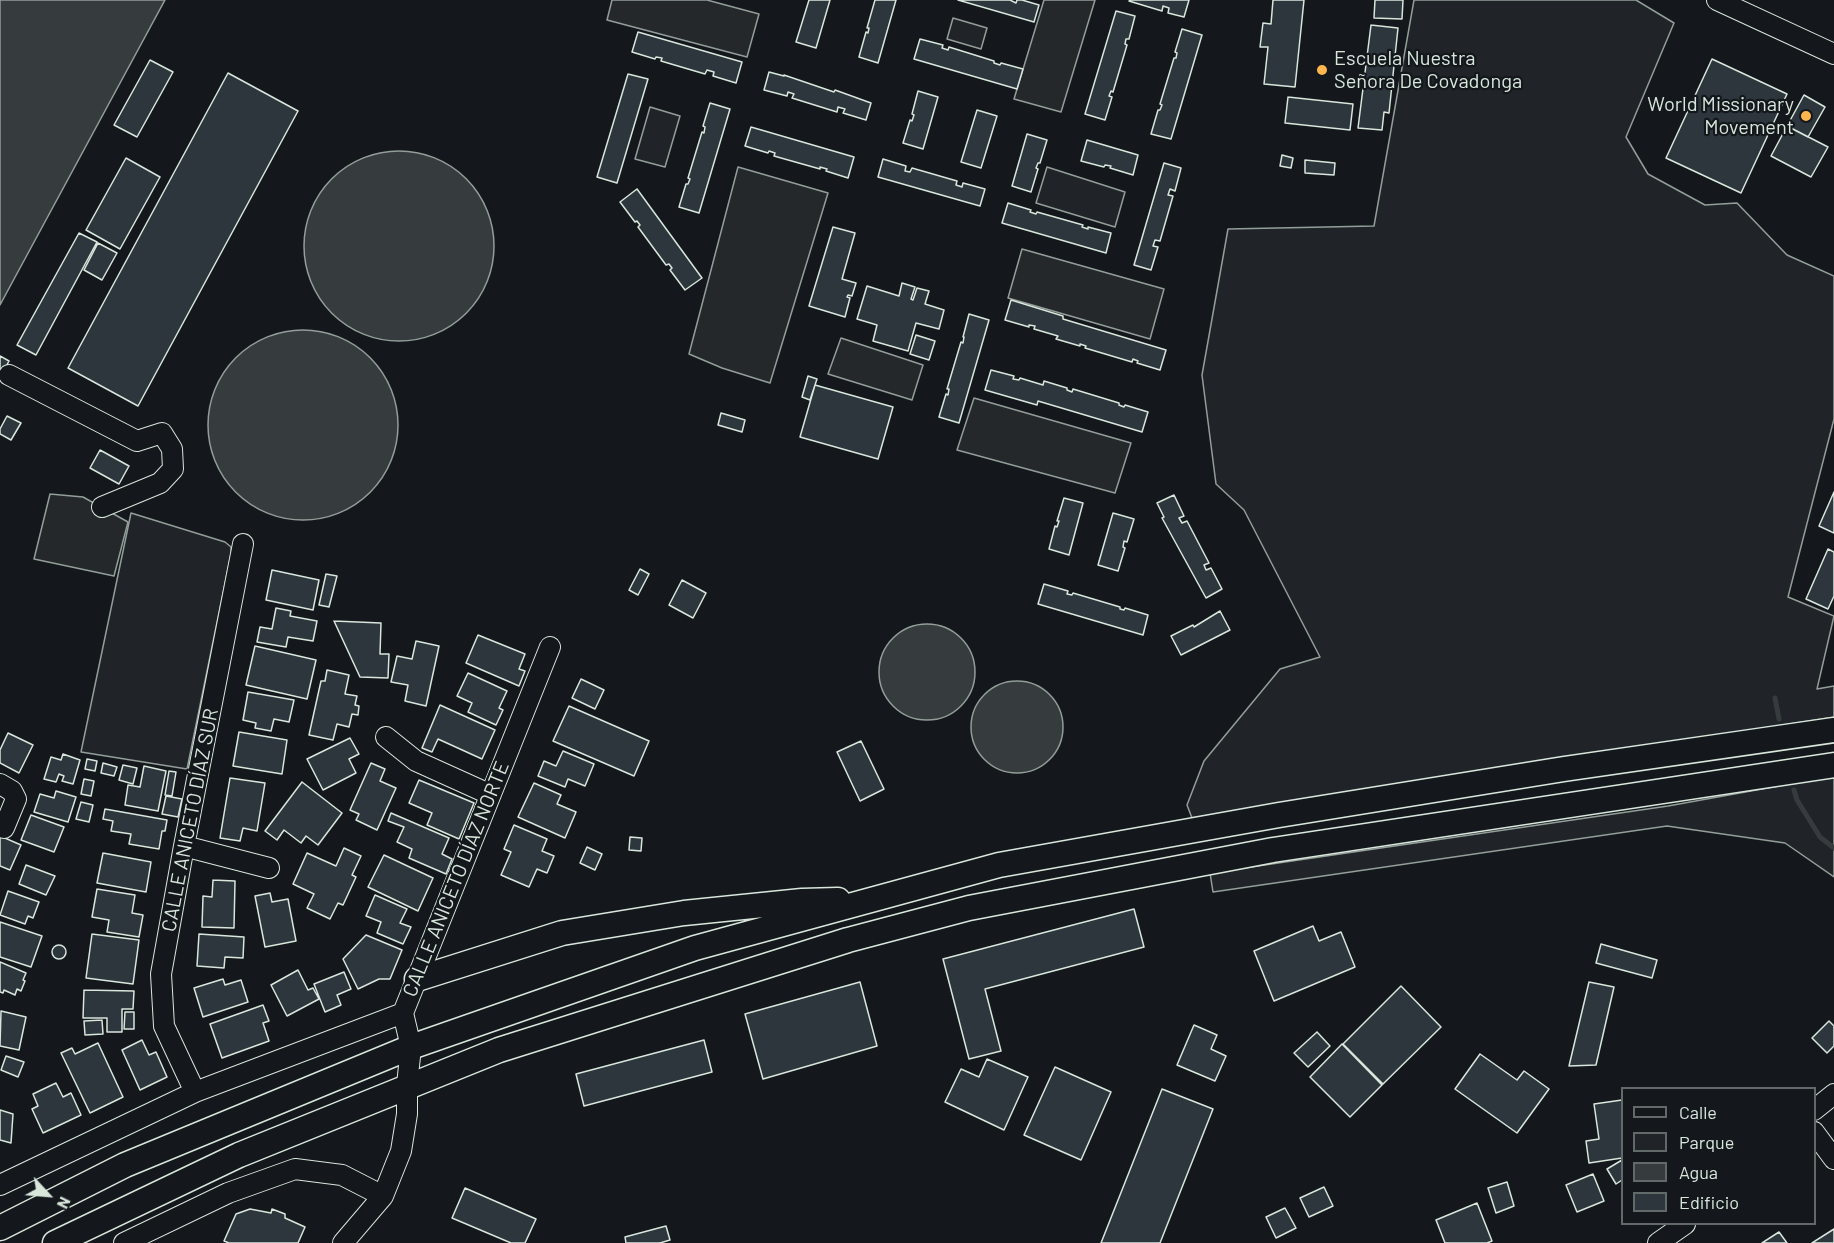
<!DOCTYPE html>
<html>
<head>
<meta charset="utf-8">
<style>
  body { margin:0 }
  #map { position:relative; width:1834px; height:1243px; overflow:hidden; background:#14181c; font-family:Barlow,sans-serif }
  canvas { display:block }
  .legend { position:absolute; left:1621px; top:1087px; width:195px; height:138px; box-sizing:border-box; background:#14181c; border:2px solid #626a69; margin:0; padding:8px 10px; list-style:none; font-size:18px; color:#d8e6dc }
  .legend li { display:flex; align-items:center; gap:12px; height:30px }
  .legend b { width:30px; border:2px solid #626a69 }
  .north { position:absolute; left:18px; top:1165px; width:60px; height:60px; -webkit-text-stroke:4px #14181c; paint-order:stroke; rotate:116deg; font-size:16px; font-weight:700; line-height:24px; text-align:center; color:#d8e6dc }
  .north::after { content:''; display:block; margin:auto; width:21px; height:27px; background:#d8e6dc; clip-path:polygon(50% 0,100% 100%,50% 72%,0 100%) }
</style>
</head>
<body>
<div id="map">
<canvas width="1834" height="1243"></canvas>
<ul class="legend">
<li><b style="height:8px;background:#14181c"></b>Calle</li>
<li><b style="height:16px;background:#202428"></b>Parque</li>
<li><b style="height:16px;background:#363b3e"></b>Agua</li>
<li><b style="height:16px;background:#2c363c"></b>Edificio</li>
</ul>
<div class="north">N</div>
</div>
<script>
const c = document.querySelector('canvas').getContext('2d');
c.lineJoin = 'round';
function fill(path, color) {
  c.fillStyle = color;
  c.fill(path, 'evenodd');
}
function toPath(rows) {
  const path = new Path2D();
  for (const r of rows) {
    if (r.length === 3) {
      path.moveTo(r[0] + r[2], r[1]);
      path.arc(r[0], r[1], r[2], 0, 2 * Math.PI);
      continue;
    }
    path.moveTo(r[0], r[1]);
    for (let i = 2; i < r.length; i += 2) path.lineTo(r[i], r[i + 1]);
  }
  return path;
}
function stroke(path, color, width, dash) {
  c.strokeStyle = color;
  c.lineWidth = width;
  c.lineCap = dash ? 'butt' : 'round';
  c.setLineDash(dash || []);
  c.stroke(path);
}
function drawText(font, color, halo, rows, align = 'center') {
  c.font = font + ' Barlow,sans-serif';
  c.lineWidth = 4.5;
  c.setLineDash([]);
  c.textBaseline = 'middle';
  c.strokeStyle = halo;
  c.fillStyle = color;
  for (const [text, x, y, turn = 0] of rows) {
    c.save();
    c.translate(x, y);
    c.rotate((+turn || 0) * Math.PI / 180);
    c.textAlign = isNaN(turn) ? turn : align;
    if (halo) c.strokeText(text, 0, 0);
    c.fillText(text, 0, 0);
    c.restore();
  }
}
const green = toPath([
  [1414,0,1636,0,1674,23,1626,137,1648,174,1705,205,1737,203,1787,255,1834,276,1834,419,1788,597,1834,616,1817,689,1834,686,1834,717,1192,818,1187,805,1204,761,1280,669,1320,657,1244,510,1216,484,1202,375,1228,229,1374,226,1414,0],
  [953,18,987,28,981,49,947,39,953,18],
  [650,107,680,116,665,167,635,159,650,107],
  [1047,167,1125,192,1115,227,1036,203,1047,167],
  [131,513,225,542,231,547,231,554,187,769,81,752,131,513],
  [1834,776,1834,877,1785,843,1667,826,1213,892,1210,873,1668,806,1834,776]
]);
const parking = toPath([
  [612,0,707,0,759,14,747,57,607,20,612,0],
  [1044,0,1095,0,1061,112,1014,99,1044,0],
  [738,167,828,193,770,383,722,368,689,354,738,167],
  [1022,249,1164,289,1150,339,1008,298,1022,249],
  [841,338,923,365,912,400,828,374,841,338],
  [974,398,1131,443,1115,493,957,450,974,398],
  [50,494,83,497,128,522,114,576,34,559,50,494]
]);
const water = toPath([
  [0,0,165,0,0,305,0,0],
  [399,246,95],
  [303,425,95],
  [927,672,48],
  [1017,727,46]
]);
const stream = toPath([
  [1775,698,1779,719],
  [1794,790,1797,800,1820,837,1834,848]
]);
const building = toPath([
  [809,0,830,0,816,48,796,42,809,0],
  [875,0,896,0,878,63,859,57,866,32,868,33,869,28,867,28,875,0],
  [958,0,1010,0,1016,3,1017,0,1022,0,1039,5,1034,22,958,0],
  [1130,0,1189,0,1184,17,1168,13,1169,8,1163,6,1162,11,1129,1,1130,0],
  [1273,0,1304,0,1295,87,1264,84,1268,47,1260,47,1263,23,1271,24,1273,0],
  [1375,0,1403,0,1402,19,1374,18,1375,0],
  [1116,11,1135,16,1129,39,1126,39,1125,44,1127,45,1113,92,1111,91,1109,96,1112,97,1105,120,1085,114,1116,11],
  [1371,25,1398,28,1389,113,1384,112,1382,130,1358,128,1371,25],
  [1182,29,1202,35,1171,139,1151,134,1158,110,1160,110,1162,105,1160,104,1174,58,1176,58,1177,53,1175,52,1182,29],
  [638,32,742,62,736,83,713,76,714,72,707,70,705,74,661,61,662,58,656,57,655,59,632,52,638,32],
  [920,39,943,45,942,48,948,50,949,47,994,61,994,63,1000,65,1001,63,1023,69,1017,89,914,59,920,39],
  [1712,59,1787,94,1741,193,1666,158,1712,59],
  [150,60,173,72,137,137,114,125,150,60],
  [769,72,784,76,784,75,834,92,835,90,871,103,866,120,843,113,845,109,838,107,837,112,792,98,794,94,788,92,787,96,764,90,769,72],
  [228,73,298,111,138,406,68,368,228,73],
  [628,74,648,79,617,183,597,177,628,74],
  [918,91,938,97,923,149,903,143,910,120,912,121,914,115,912,114,918,91],
  [1804,95,1825,107,1808,137,1787,126,1804,95],
  [1288,97,1353,104,1350,130,1285,123,1288,97],
  [710,103,730,109,699,213,679,207,686,184,688,184,690,179,688,178,702,132,704,133,705,127,703,126,710,103],
  [977,110,997,116,981,168,961,162,977,110],
  [1787,126,1828,147,1811,177,1771,156,1787,126],
  [751,127,854,157,848,178,826,171,827,169,820,167,820,169,774,156,775,153,769,151,768,153,745,146,751,127],
  [1027,134,1047,140,1040,163,1038,163,1036,168,1038,169,1031,192,1012,186,1027,134],
  [1087,140,1138,155,1133,175,1110,168,1111,166,1105,165,1104,167,1081,161,1087,140],
  [1282,155,1293,158,1291,168,1280,166,1282,155],
  [126,158,160,177,120,249,86,230,126,158],
  [883,159,906,166,905,171,910,172,912,168,957,181,956,185,962,187,963,183,985,189,980,206,878,177,883,159],
  [1305,160,1335,163,1334,175,1305,173,1305,160],
  [1164,163,1181,168,1175,191,1170,189,1168,195,1173,196,1160,241,1155,240,1153,246,1158,247,1151,270,1134,265,1164,163],
  [637,189,702,278,685,290,670,270,672,268,669,264,666,265,638,227,640,225,637,221,635,222,620,202,637,189],
  [1008,203,1031,210,1030,212,1036,214,1037,212,1083,225,1082,227,1088,229,1088,227,1111,233,1106,253,1002,223,1008,203],
  [833,227,855,233,842,279,856,283,852,296,848,295,847,297,850,298,845,317,809,306,833,227],
  [79,233,97,242,36,355,17,345,79,233],
  [98,243,117,253,102,280,84,270,98,243],
  [902,283,915,287,911,299,913,300,917,288,929,291,925,304,944,310,939,329,916,323,908,351,873,341,877,325,857,319,867,286,899,296,902,283],
  [1011,300,1063,316,1063,319,1166,350,1160,370,1137,363,1138,361,1133,359,1132,362,1085,348,1086,346,1080,344,1080,346,1056,339,1058,336,1034,329,1035,326,1029,325,1029,327,1005,320,1011,300],
  [969,314,989,320,959,423,939,417,946,394,948,395,949,389,947,389,961,342,963,343,964,337,963,337,969,314],
  [916,335,935,341,929,360,910,354,916,335],
  [0,356,9,361,1,376,0,376,0,356],
  [991,370,1014,376,1013,379,1019,380,1020,378,1043,385,1044,381,1067,388,1067,390,1072,392,1073,389,1119,403,1119,405,1124,407,1125,405,1148,412,1142,432,1038,401,1037,405,985,390,991,370],
  [808,376,817,379,810,400,802,397,808,376],
  [815,385,893,407,878,459,800,437,815,385],
  [721,413,745,420,742,432,718,425,721,413],
  [7,416,21,423,11,440,0,434,0,429,7,416],
  [100,450,129,466,119,484,90,468,100,450],
  [1834,492,1834,533,1819,526,1834,492],
  [1174,495,1184,516,1179,518,1182,523,1187,521,1209,563,1204,565,1206,570,1211,568,1222,589,1206,598,1162,518,1164,517,1157,503,1174,495],
  [1064,498,1083,503,1069,555,1049,549,1055,526,1057,527,1059,521,1057,521,1064,498],
  [1113,513,1134,519,1127,542,1124,541,1123,547,1125,548,1118,571,1098,565,1113,513],
  [1828,549,1834,552,1834,596,1828,609,1806,599,1828,549],
  [640,569,649,574,638,595,629,590,640,569],
  [272,570,319,580,313,610,266,600,272,570],
  [326,574,337,576,329,607,319,605,326,574],
  [682,580,706,593,693,618,669,605,682,580],
  [1044,584,1068,591,1067,594,1072,595,1073,593,1120,607,1120,609,1124,610,1125,608,1148,615,1143,635,1038,604,1044,584],
  [276,608,291,611,290,616,317,621,313,641,288,637,286,647,257,642,260,627,272,629,276,608],
  [1220,611,1230,630,1181,655,1171,636,1193,625,1194,627,1220,611],
  [334,621,381,623,380,654,389,654,388,678,360,677,334,621],
  [478,635,525,654,519,669,525,671,519,686,466,663,478,635],
  [416,641,439,646,426,706,405,701,408,685,391,682,397,656,412,659,416,641],
  [255,646,316,660,307,699,246,685,255,646],
  [327,670,349,675,345,694,357,696,355,705,359,706,358,715,352,714,349,727,337,724,333,740,309,735,321,681,325,681,327,670],
  [468,673,507,691,499,708,503,710,496,725,468,712,472,703,457,696,468,673],
  [581,679,604,690,595,709,572,698,581,679],
  [248,692,294,700,289,722,274,719,271,731,255,728,256,723,243,720,248,692],
  [440,705,495,730,482,759,438,739,432,752,422,748,440,705],
  [569,706,649,741,634,776,553,741,569,706],
  [239,732,287,740,282,774,233,766,239,732],
  [8,733,33,745,19,773,0,763,0,750,8,733],
  [350,738,359,754,349,759,356,773,323,790,307,759,350,738],
  [861,741,884,789,860,801,837,752,861,741],
  [563,751,594,764,585,786,568,779,565,787,538,776,544,761,556,766,563,751],
  [63,754,80,760,73,784,62,781,64,776,59,774,56,782,44,779,51,757,61,760,63,754],
  [87,759,97,761,95,771,85,769,87,759],
  [103,763,117,767,114,776,101,773,103,763],
  [371,763,385,769,380,781,396,788,377,830,356,820,359,814,350,810,371,763],
  [123,765,137,768,133,784,119,780,123,765],
  [144,766,166,771,158,811,125,805,128,785,140,787,144,766],
  [169,771,176,772,172,796,165,795,169,771],
  [230,778,265,783,257,831,243,828,240,841,220,838,230,778],
  [84,779,94,781,91,796,81,794,84,779],
  [419,780,474,803,459,839,427,825,432,813,409,803,419,780],
  [302,782,342,813,318,845,306,836,301,843,284,830,277,840,265,831,302,782],
  [534,783,561,795,557,804,576,812,565,838,518,817,534,783],
  [56,791,76,797,68,822,34,812,40,794,54,798,56,791],
  [166,796,182,799,178,817,162,814,166,796],
  [81,802,93,805,89,822,76,819,81,802],
  [105,809,167,820,165,831,162,831,159,849,129,844,131,834,111,831,113,821,103,819,105,809],
  [391,813,449,838,442,854,452,859,446,874,409,858,412,849,397,842,404,827,388,821,391,813],
  [31,815,64,827,54,852,21,840,31,815],
  [514,825,547,839,542,851,554,856,547,873,537,869,529,887,501,875,511,852,504,849,514,825],
  [0,836,21,845,10,870,0,866,0,836],
  [630,837,642,838,641,851,629,850,630,837],
  [587,847,602,854,595,870,580,863,587,847],
  [344,848,361,856,352,875,356,877,343,905,338,903,330,919,307,908,314,894,293,884,307,853,336,866,344,848],
  [103,853,151,862,146,892,97,883,103,853],
  [384,855,433,878,418,911,368,887,384,855],
  [26,865,55,876,46,895,19,884,26,865],
  [213,880,235,881,234,928,202,927,203,896,212,897,213,880],
  [97,889,135,895,132,913,143,915,139,937,107,932,109,920,92,917,97,889],
  [8,891,39,902,33,918,28,916,25,924,0,915,8,891],
  [270,893,272,902,288,899,296,941,265,947,255,896,270,893],
  [375,895,407,909,400,923,411,927,403,944,377,933,381,922,366,916,375,895],
  [1134,909,1144,947,985,989,1001,1051,969,1059,943,959,1134,909],
  [0,922,42,936,31,967,0,957,0,922],
  [1313,926,1319,941,1341,932,1355,967,1274,1001,1254,951,1313,926],
  [92,934,139,940,133,984,86,978,92,934],
  [199,934,244,937,243,958,225,957,224,968,197,966,199,934],
  [366,935,402,950,390,979,379,979,358,989,343,959,366,935],
  [1601,944,1657,960,1652,978,1596,963,1601,944],
  [59,952,7],
  [0,962,26,973,23,980,25,981,21,991,17,989,15,995,4,990,3,993,0,992,0,962],
  [298,970,308,990,313,988,319,999,287,1016,271,985,298,970],
  [344,972,351,989,337,995,341,1005,325,1012,314,984,344,972],
  [223,979,225,985,241,980,248,1002,203,1017,194,988,223,979],
  [860,982,877,1046,763,1079,745,1014,860,982],
  [1589,982,1614,987,1596,1065,1569,1066,1589,982],
  [1401,986,1441,1027,1383,1084,1343,1044,1401,986],
  [84,990,134,991,133,1009,122,1009,122,1032,107,1032,107,1018,83,1018,84,990],
  [263,1005,269,1021,263,1023,269,1041,222,1058,210,1024,263,1005],
  [1,1011,26,1017,19,1050,0,1046,1,1011],
  [125,1012,134,1012,134,1029,124,1029,125,1012],
  [102,1020,103,1034,85,1035,84,1021,102,1020],
  [1829,1021,1834,1026,1834,1046,1827,1053,1812,1038,1829,1021],
  [1194,1025,1217,1035,1211,1049,1226,1056,1215,1081,1177,1065,1194,1025],
  [1317,1032,1330,1046,1308,1067,1294,1053,1317,1032],
  [142,1040,149,1055,156,1052,167,1077,140,1090,122,1050,142,1040],
  [704,1040,712,1072,584,1106,576,1074,704,1040],
  [98,1043,123,1097,90,1113,61,1053,72,1048,75,1054,98,1043],
  [1342,1044,1382,1085,1350,1117,1310,1077,1342,1044],
  [1480,1054,1517,1080,1524,1071,1549,1089,1517,1133,1455,1089,1480,1054],
  [6,1056,24,1062,18,1077,1,1070,6,1056],
  [987,1059,1028,1077,1004,1130,945,1102,961,1069,979,1077,987,1059],
  [1055,1067,1111,1092,1081,1160,1024,1135,1055,1067],
  [56,1083,63,1097,71,1093,81,1115,43,1133,32,1109,38,1106,33,1094,56,1083],
  [1162,1089,1213,1109,1160,1243,1101,1243,1162,1089],
  [1622,1100,1622,1158,1589,1163,1586,1141,1599,1139,1594,1104,1622,1100],
  [0,1110,13,1114,11,1143,0,1140,0,1110],
  [1622,1160,1622,1180,1616,1184,1607,1169,1622,1160],
  [1593,1174,1604,1201,1577,1212,1566,1185,1593,1174],
  [1507,1182,1514,1206,1496,1213,1488,1188,1507,1182],
  [1324,1187,1333,1206,1309,1217,1300,1198,1324,1187],
  [465,1188,536,1219,525,1243,511,1243,452,1218,465,1188],
  [1477,1203,1492,1241,1487,1243,1445,1243,1436,1220,1477,1203],
  [1285,1208,1296,1228,1276,1238,1266,1217,1285,1208],
  [250,1209,271,1213,272,1209,285,1214,285,1218,305,1227,298,1243,229,1243,224,1241,236,1214,250,1209],
  [666,1226,670,1240,660,1243,626,1243,625,1237,666,1226],
  [1834,1229,1834,1243,1812,1243,1834,1229],
  [1779,1232,1787,1243,1762,1243,1779,1232]
]);
const minor = toPath([
  [1717,0,1834,54],
  [9,375,137,441,162,433,172,449,173,469,160,483,102,507],
  [386,737,416,761,489,794],
  [0,784,12,791,16,799,4,828],
  [184,846,269,868],
  [195,1092,164,1026,161,974,184,846,243,544],
  [1814,1110,1834,1094],
  [1814,1132,1834,1159],
  [0,1185,195,1092,403,1013],
  [124,1243,228,1193,295,1169,342,1175,383,1196],
  [343,1243,383,1196,401,1151,407,1114,407,1085,411,1047,403,1013,550,647],
  [1658,1243,1685,1224]
]);
const major = toPath([
  [417,979,562,933,684,913,802,901,838,900],
  [0,1228,125,1165,411,1047,695,948,999,865,1279,815,1564,769,1834,730],
  [55,1243,239,1155,499,1050,848,940,969,908,1273,850,1834,765]
]);
const markers = [
  [1322,70,6,"#ffb74d"],
  [1806,116,6,"#ffb74d"]
];
const poiNames = [
  ["Escuela Nuestra",1334,58],
  ["Señora De Covadonga",1334,81],
  ["World Missionary",1794,104,"right"],
  ["Movement",1794,127,"right"]
];
const streetNames = [
  ["CALLE ANICETO DÍAZ SUR",190,820,-79],
  ["CALLE ANICETO DÍAZ NORTE",456,879,-68]
];
fill(green, '#202428');
stroke(green, '#939e99', 1.5);
fill(parking, '#24282b');
stroke(parking, '#939e99', 1.5);
fill(water, '#363b3e');
stroke(water, '#939e99', 1.5);
stroke(stream, '#363b3e', 5);
fill(building, '#2c363c');
stroke(building, '#d8e6dc', 1.5);
stroke(minor, '#d8e6dc', 22);
stroke(major, '#d8e6dc', 27);
stroke(minor, '#14181c', 20);
stroke(major, '#14181c', 24);
for (const [x, y, r, color] of markers) {
  const dot = new Path2D();
  dot.arc(x, y, r, 0, 2 * Math.PI);
  c.fillStyle = color;
  c.fill(dot);
  stroke(dot, '#14181c', 2);
}
drawText('20px', '#d8e6dc', '#14181c', poiNames, 'left');
drawText('20px', '#d8e6dc', '#14181c', streetNames);
</script>
</body>
</html>
